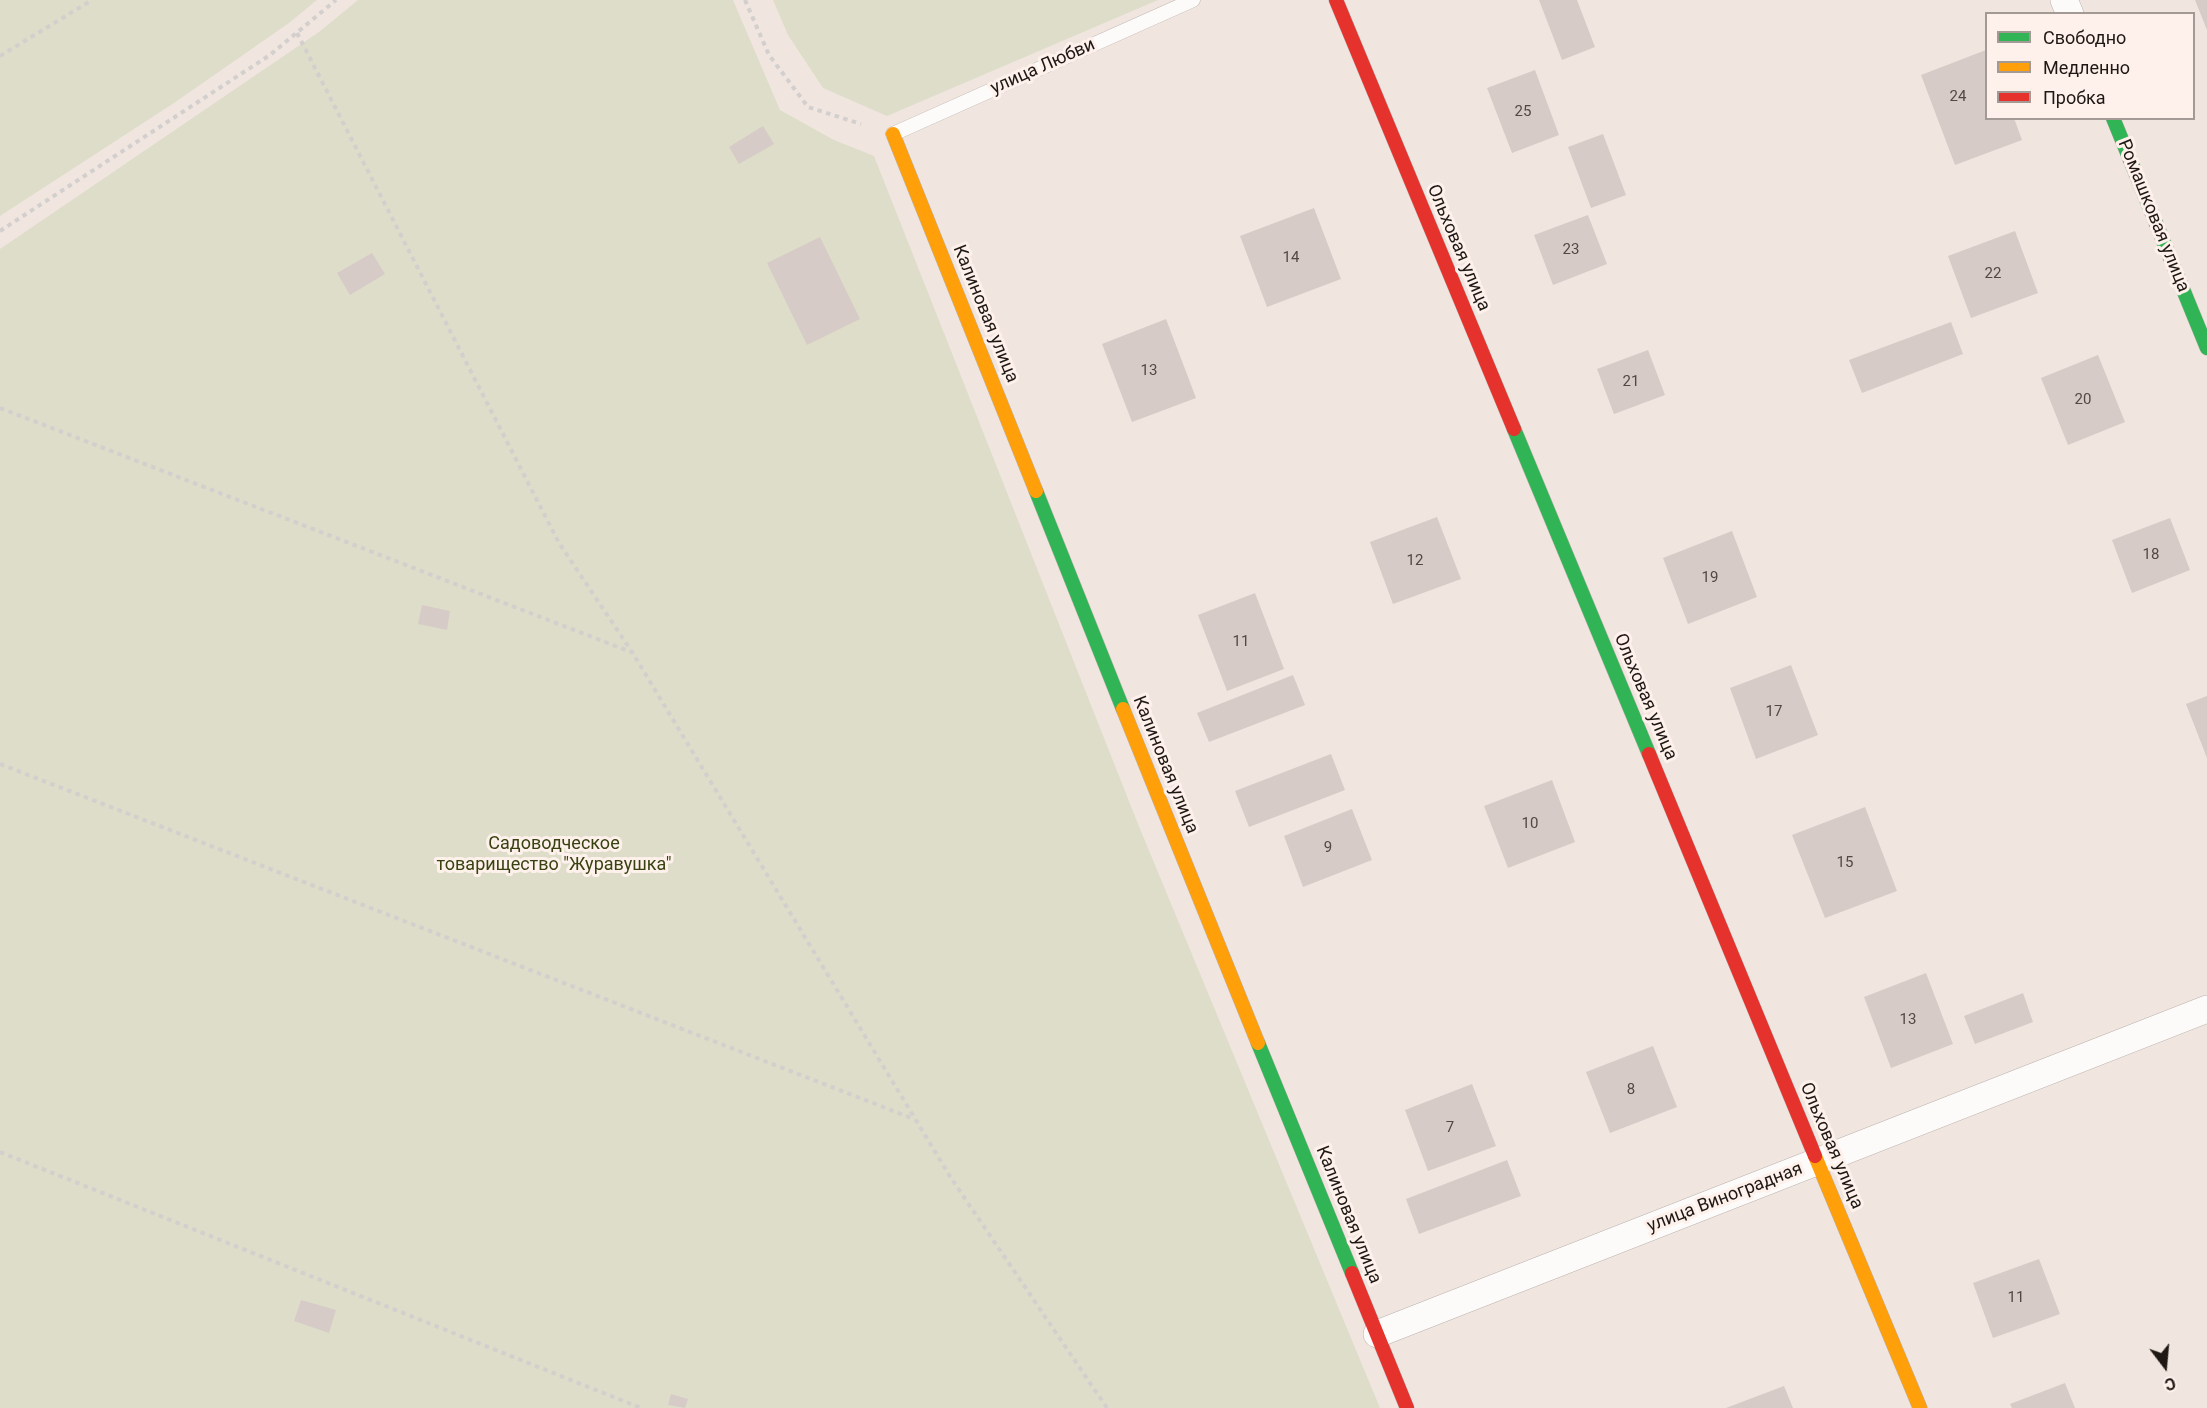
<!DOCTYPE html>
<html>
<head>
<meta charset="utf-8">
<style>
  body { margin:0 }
  #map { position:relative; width:2207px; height:1408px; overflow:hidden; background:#f0e5df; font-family:Roboto,sans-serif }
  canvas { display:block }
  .legend { position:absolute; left:1985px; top:12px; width:210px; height:108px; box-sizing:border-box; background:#fef1eb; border:2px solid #a49a95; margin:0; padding:8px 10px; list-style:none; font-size:18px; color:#1e1713 }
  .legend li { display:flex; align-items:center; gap:12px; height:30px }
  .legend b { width:30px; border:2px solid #a49a95 }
  .north { position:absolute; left:2135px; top:1336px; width:60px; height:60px; -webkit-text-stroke:4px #fef1eb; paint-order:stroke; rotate:164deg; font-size:16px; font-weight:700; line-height:24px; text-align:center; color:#1e1713 }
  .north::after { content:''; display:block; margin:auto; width:21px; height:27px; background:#1e1713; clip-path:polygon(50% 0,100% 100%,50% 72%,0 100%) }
</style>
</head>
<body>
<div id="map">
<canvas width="2207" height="1408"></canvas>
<ul class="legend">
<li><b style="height:8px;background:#30b455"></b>Свободно</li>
<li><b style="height:8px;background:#ff9f0a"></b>Медленно</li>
<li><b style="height:8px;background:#e5322d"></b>Пробка</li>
</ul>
<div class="north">С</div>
</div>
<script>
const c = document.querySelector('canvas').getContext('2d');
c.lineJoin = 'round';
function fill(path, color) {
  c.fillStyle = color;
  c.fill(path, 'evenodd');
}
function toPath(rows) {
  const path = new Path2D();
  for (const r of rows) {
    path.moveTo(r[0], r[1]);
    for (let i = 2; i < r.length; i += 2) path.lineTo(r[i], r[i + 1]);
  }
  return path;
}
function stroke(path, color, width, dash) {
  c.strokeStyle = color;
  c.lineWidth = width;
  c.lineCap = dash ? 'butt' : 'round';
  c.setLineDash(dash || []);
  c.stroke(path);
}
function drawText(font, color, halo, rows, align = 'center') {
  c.font = font + ' Roboto,sans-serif';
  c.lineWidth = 6;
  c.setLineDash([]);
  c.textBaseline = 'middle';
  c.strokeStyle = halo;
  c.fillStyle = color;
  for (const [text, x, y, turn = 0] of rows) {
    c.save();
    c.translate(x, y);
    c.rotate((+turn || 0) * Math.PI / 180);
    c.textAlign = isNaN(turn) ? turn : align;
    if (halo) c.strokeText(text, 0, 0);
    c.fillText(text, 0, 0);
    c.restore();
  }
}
const green = toPath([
  [0,0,317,0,289,23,174,103,0,216],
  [358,0,733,0,780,110,834,140,874,156,1138,824,1380,1408,0,1408,0,249,319,32],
  [773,0,1158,0,887,116,823,88,788,35]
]);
const building = toPath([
  [1539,0,1577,0,1595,47,1562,60],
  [2195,0,2207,0,2207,30],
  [1986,50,1986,118,2014,118,2022,140,1955,165,1921,75],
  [1535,70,1559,135,1512,153,1487,88],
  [763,126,774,144,739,164,729,147],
  [1603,134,1626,195,1591,208,1568,147],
  [1314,208,1341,279,1267,307,1240,236],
  [1588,215,1607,264,1553,285,1534,235],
  [2015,231,2038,293,1971,318,1948,256],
  [820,237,860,319,807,345,767,263],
  [372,253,385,274,350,295,337,273],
  [1166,319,1196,398,1132,422,1102,344],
  [1951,322,1963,354,1862,393,1849,360],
  [1648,350,1665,395,1614,414,1597,369],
  [2098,355,2125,422,2068,445,2041,378],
  [1437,517,1461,579,1393,604,1370,542],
  [2170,518,2190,570,2132,593,2112,540],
  [1732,531,1757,597,1688,624,1663,558],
  [1255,593,1284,669,1227,691,1198,615],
  [422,605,450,611,447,630,418,624],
  [1791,665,1818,735,1756,759,1730,688],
  [1293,675,1305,705,1209,742,1197,713],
  [2207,696,2207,758,2186,704],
  [1331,754,1345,790,1249,827,1235,791],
  [1552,780,1575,842,1508,868,1484,806],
  [1865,807,1897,891,1825,918,1792,835],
  [1352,809,1372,860,1303,887,1284,836],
  [1926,973,1953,1044,1891,1068,1864,997],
  [2023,993,2033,1022,1975,1044,1964,1016],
  [1653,1046,1677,1107,1610,1133,1586,1072],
  [1472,1084,1496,1146,1428,1171,1405,1110],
  [1507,1160,1521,1196,1419,1234,1406,1199],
  [2039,1259,2060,1314,1993,1338,1973,1283],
  [301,1300,336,1310,329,1333,294,1321],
  [2065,1383,2075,1408,2012,1408,2010,1404],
  [1784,1386,1793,1408,1726,1408],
  [671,1394,688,1399,685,1408,668,1405]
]);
const path = toPath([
  [745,0,769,55,808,107,861,124],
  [297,33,559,543,632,652,951,1178,1107,1408],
  [0,56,92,0],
  [0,231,270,55,336,0],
  [0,408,631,652],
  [0,764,914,1119],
  [0,1152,641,1408]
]);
const lane = toPath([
  [893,134,1193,0]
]);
const street = toPath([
  [2064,0,2070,14],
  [1377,1334,2207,1009]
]);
const fast = toPath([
  [2113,118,2207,348],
  [1514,429,1649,754],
  [1036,491,1123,709],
  [1258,1043,1352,1273]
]);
const slow = toPath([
  [893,134,1036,491],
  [1123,709,1258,1043],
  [1815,1156,1920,1408]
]);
const jam = toPath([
  [1336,0,1514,429],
  [1649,754,1815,1156],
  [1352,1273,1407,1408]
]);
const numberNames = [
  ["24",1958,97],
  ["25",1523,112],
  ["23",1571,250],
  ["14",1291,258],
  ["22",1993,274],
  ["13",1149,371],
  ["21",1631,382],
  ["20",2083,400],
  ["18",2151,555],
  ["12",1415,561],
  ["19",1710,578],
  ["11",1241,642],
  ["17",1774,712],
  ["10",1530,824],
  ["9",1328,848],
  ["15",1845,863],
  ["13",1908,1020],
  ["8",1631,1090],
  ["7",1450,1128],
  ["11",2016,1298]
];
const streetNames = [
  ["улица Любви",1043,67,-24],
  ["Ромашковая улица",2153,216,68],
  ["Ольховая улица",1458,248,67],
  ["Калиновая улица",985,314,68],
  ["Ольховая улица",1645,697,67],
  ["Калиновая улица",1165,765,68],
  ["Ольховая улица",1831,1146,67],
  ["улица Виноградная",1725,1198,-21],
  ["Калиновая улица",1348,1215,68]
];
const parkNames = [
  ["Садоводческое",554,844],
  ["товарищество \"Журавушка\"",554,865]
];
fill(green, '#ddddca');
fill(building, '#d7cbc7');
stroke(lane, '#bbb2ae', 15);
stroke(street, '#bbb2ae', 28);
stroke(fast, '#bbb2ae', 15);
stroke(slow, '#bbb2ae', 15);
stroke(jam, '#bbb2ae', 15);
stroke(path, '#d2cfcd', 4, [4.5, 4.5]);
stroke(lane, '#fdfbfa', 14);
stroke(street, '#fdfbfa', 27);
stroke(fast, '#30b455', 14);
stroke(slow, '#ff9f0a', 14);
stroke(jam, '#e5322d', 14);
drawText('15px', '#504844', null, numberNames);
drawText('18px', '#1e1713', '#fef1eb', streetNames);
drawText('18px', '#374210', '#fef1eb', parkNames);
</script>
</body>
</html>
